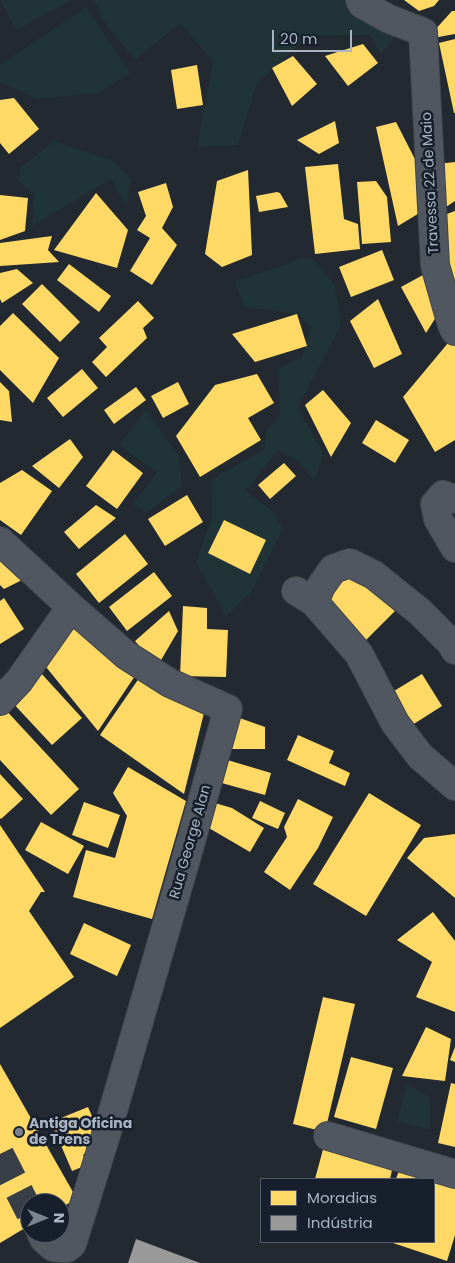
<!DOCTYPE html>
<html>
<head>
<meta charset="utf-8">
<style>
  body { margin:0 }
  #map { position:relative; width:455px; height:1263px; overflow:hidden; background:#232930; font-family:Poppins,sans-serif }
  canvas { display:block }
  .legend { position:absolute; left:260px; top:1178px; width:175px; height:65px; box-sizing:border-box; background:#161f2b; border:1px solid #515b69; margin:0; padding:6px 9px; list-style:none; font-size:15px; color:#a9b5c5 }
  .legend li { display:flex; align-items:center; gap:10px; height:25px }
  .legend b { width:25px; border:1px solid #515b69 }
  .north { position:absolute; left:20px; top:1193px; width:50px; height:50px; box-sizing:border-box; background:#161f2b; border:1px solid #515b69; border-radius:50%; rotate:90deg; font-size:14px; font-weight:700; line-height:20px; text-align:center; color:#a9b5c5 }
  .north::after { content:''; display:block; margin:auto; width:18px; height:22px; background:#7a8491; clip-path:polygon(50% 0,100% 100%,50% 72%,0 100%) }
  .scale { position:absolute; left:272px; top:30px; width:80px; height:22px; box-sizing:border-box; border:2px solid #a9b5c5; border-top:0; padding-left:6px; font-size:15px; line-height:18px; white-space:nowrap; color:#a9b5c5; -webkit-text-stroke:4px #161f2b; paint-order:stroke }
</style>
</head>
<body>
<div id="map">
<canvas width="455" height="1263"></canvas>
<ul class="legend">
<li><b style="height:14px;background:#ffd966"></b>Moradias</li>
<li><b style="height:14px;background:#999"></b>Indústria</li>
</ul>
<div class="north">N</div>
<div class="scale">20 m</div>
</div>
<script>
const c = document.querySelector('canvas').getContext('2d');
c.lineJoin = 'round';
function fill(path, color) {
  c.fillStyle = color;
  c.fill(path, 'evenodd');
}
function toPath(rows) {
  const path = new Path2D();
  for (const r of rows) {
    path.moveTo(r[0], r[1]);
    for (let i = 2; i < r.length; i += 2) path.lineTo(r[i], r[i + 1]);
  }
  return path;
}
function stroke(path, color, width, dash) {
  c.strokeStyle = color;
  c.lineWidth = width;
  c.lineCap = dash ? 'butt' : 'round';
  c.setLineDash(dash || []);
  c.stroke(path);
}
function drawText(font, color, halo, rows, align = 'center') {
  c.font = font + ' Poppins,sans-serif';
  c.lineWidth = 5;
  c.setLineDash([]);
  c.textBaseline = 'middle';
  c.strokeStyle = halo;
  c.fillStyle = color;
  for (const [text, x, y, turn = 0] of rows) {
    c.save();
    c.translate(x, y);
    c.rotate((+turn || 0) * Math.PI / 180);
    c.textAlign = isNaN(turn) ? turn : align;
    if (halo) c.strokeText(text, 0, 0);
    c.fillText(text, 0, 0);
    c.restore();
  }
}
const green = toPath([
  [0,0,72,0,16,30],
  [94,0,346,0,395,36,381,55,370,35,308,36,256,85,238,145,197,147,213,62,180,23,135,60,102,19],
  [86,7,130,73,99,93,37,99,0,82,0,65],
  [54,141,114,161,131,179,126,206,111,179,32,226,34,194,18,181,20,168],
  [303,258,314,259,335,286,341,325,298,408,324,454,314,481,294,457,277,451,246,491,273,512,283,528,251,592,226,616,196,562,211,520,212,479,265,449,266,432,280,415,278,369,302,357,311,327,297,314,244,307,235,281],
  [146,410,179,456,182,486,146,513,133,504,157,473,119,445],
  [407,1084,430,1098,430,1130,397,1121]
]);
const homes = toPath([
  [404,0,439,0,434,6,419,11],
  [452,11,455,11,455,34,433,38,433,32],
  [455,39,455,113,454,113,439,43],
  [363,44,378,63,348,86,325,56],
  [293,56,317,84,292,106,272,68],
  [197,65,203,105,177,109,171,70],
  [14,98,39,129,9,154,0,143,0,100],
  [335,121,339,143,319,154,297,140],
  [396,122,420,169,426,209,398,226,376,127],
  [455,162,455,201,443,209,437,164],
  [338,164,344,219,358,224,360,249,315,254,305,167],
  [248,170,252,255,222,267,205,254,217,181],
  [376,181,387,197,391,242,362,244,357,182],
  [166,183,173,207,162,228,177,245,152,285,130,271,150,238,137,230,146,216,138,192],
  [277,192,280,193,288,207,259,212,256,196],
  [96,193,128,230,117,268,54,250],
  [0,195,28,198,25,231,0,240],
  [455,211,455,282,433,219],
  [52,236,48,250,59,262,0,266,0,243],
  [382,250,394,280,351,297,339,267],
  [69,264,111,296,99,312,57,280],
  [17,269,33,283,2,303,0,299,0,273],
  [423,275,441,309,426,333,401,287],
  [42,284,80,322,60,342,22,304],
  [378,299,402,354,374,368,350,321],
  [138,301,154,318,143,328,147,338,106,377,92,362,107,347,99,338],
  [13,313,59,358,33,403,0,370,0,326],
  [297,314,307,346,255,362,232,334],
  [453,337,455,341,455,440,435,452,403,397],
  [82,369,98,388,63,417,47,398],
  [257,374,274,403,248,418,261,440,200,477,176,436,215,385],
  [0,382,9,391,12,422,0,420],
  [178,382,189,404,163,418,151,396],
  [136,387,146,400,114,424,104,410],
  [323,390,351,423,331,457,305,405],
  [376,420,409,440,395,463,362,443],
  [70,439,83,457,59,488,32,466],
  [113,450,143,473,117,509,86,486],
  [284,463,296,476,270,499,258,485],
  [22,470,52,491,21,535,0,520,0,483],
  [187,495,203,522,165,546,148,519],
  [96,505,116,518,79,549,64,532],
  [224,520,266,540,250,574,208,553],
  [125,534,148,564,99,603,76,574],
  [0,550,26,578,4,589,0,585],
  [350,566,395,611,366,640,321,595],
  [154,572,172,596,127,631,109,607],
  [4,598,24,629,0,644,0,601],
  [183,606,207,608,207,629,228,630,226,677,180,676],
  [169,611,178,631,157,667,135,641],
  [69,622,139,670,98,731,42,662],
  [144,671,204,713,184,794,100,735],
  [40,672,82,718,52,745,10,700],
  [422,674,442,706,409,727,389,694],
  [3,707,79,789,51,815,0,760,0,710],
  [234,716,265,727,265,749,221,749],
  [298,735,334,751,329,763,350,773,345,786,287,760],
  [224,759,271,773,265,795,218,782],
  [128,767,186,801,152,919,73,897,86,850,115,858,127,816,113,793],
  [0,774,23,799,1,819,0,818],
  [369,793,421,825,366,916,313,884],
  [298,799,333,817,318,848,290,890,264,872,287,837,284,827],
  [208,801,232,808,264,828,250,852,202,824],
  [260,801,285,813,278,829,252,818],
  [84,802,120,815,108,848,72,835],
  [41,822,84,846,68,874,25,850],
  [0,825,45,892,41,892,29,911,74,977,0,1028],
  [455,834,455,898,407,858,424,838],
  [433,912,455,941,455,1012,416,997,432,962,397,940],
  [84,923,131,945,117,976,70,954],
  [323,997,355,1004,325,1132,293,1124],
  [426,1027,451,1039,445,1081,402,1076],
  [455,1047,455,1062,450,1060],
  [351,1057,393,1068,376,1129,334,1117],
  [0,1064,77,1199,60,1208,60,1203,30,1203,30,1225,0,1243],
  [451,1083,455,1084,455,1147,438,1143],
  [88,1107,97,1128,84,1142,88,1150,83,1155,87,1165,72,1171,51,1122],
  [325,1142,394,1161,390,1179,315,1179],
  [400,1168,455,1186,455,1235,447,1261,390,1242,434,1242,434,1179,396,1179]
]);
const industry = toPath([
  [136,1239,200,1263,128,1263]
]);
const minorTunnel = toPath([
  [0,1154,30,1213]
]);
const minor = toPath([
  [360,0,362,4,389,19,423,32,435,265,452,325,455,331],
  [455,499,443,495,435,504,438,519,455,548],
  [0,541,71,607,126,655,170,683,228,709,188,852,106,1135,72,1244,67,1248,62,1248,53,1247,44,1239,41,1233],
  [296,591,314,602,359,654,395,723,420,756,455,786],
  [314,602,321,586,333,569,350,563,374,575,420,612,451,643,455,650],
  [0,701,19,681,71,607],
  [328,1136,455,1174]
]);
const markers = [
  [19,1132,5,"#7a8491"]
];
const streetNames = [
  ["Travessa 22 de Maio",431,183,-93],
  ["Rua George Alan",191,842,-74]
];
const poiNames = [
  ["Antiga Oficina",29,1124],
  ["de Trens",29,1140]
];
fill(green, '#203336');
fill(homes, '#ffd966');
fill(industry, '#999');
stroke(minorTunnel, '#373e46', 28, [28, 14]);
stroke(minor, '#3f444a', 30);
stroke(minor, '#515760', 28);
for (const [x, y, r, color] of markers) {
  const dot = new Path2D();
  dot.arc(x, y, r, 0, 2 * Math.PI);
  c.fillStyle = color;
  c.fill(dot);
  stroke(dot, '#161f2b', 2);
}
drawText('14px', '#a9b5c5', '#161f2b', streetNames);
drawText('bold 14px', '#a9b5c5', '#161f2b', poiNames, 'left');
</script>
</body>
</html>
